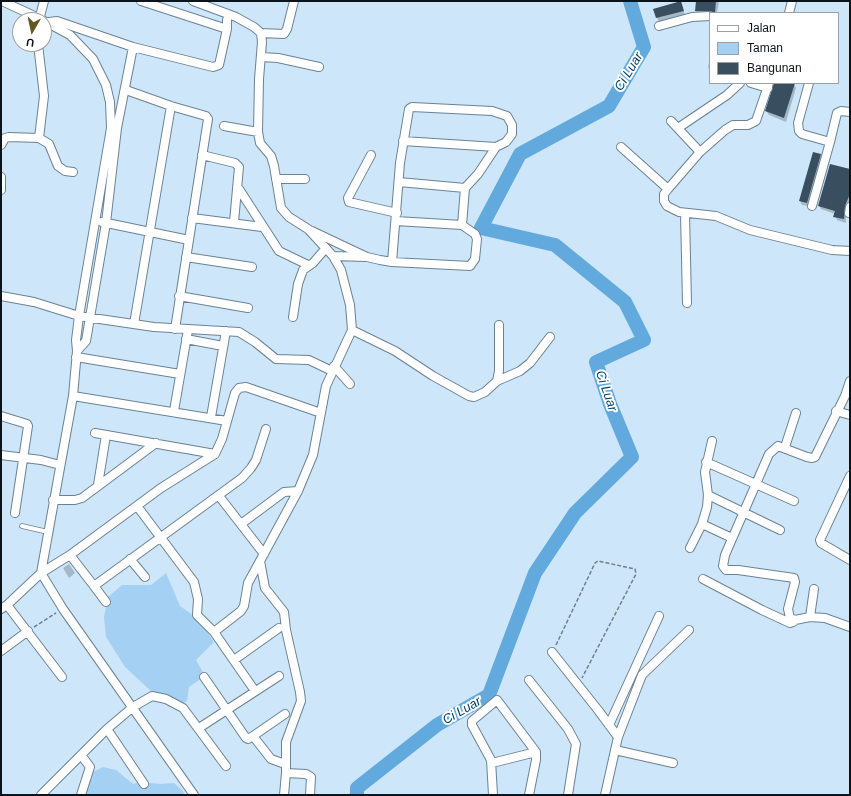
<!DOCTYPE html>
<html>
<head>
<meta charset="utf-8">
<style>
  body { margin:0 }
  #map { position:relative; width:851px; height:796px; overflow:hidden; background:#cde6f9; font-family:Helvetica,sans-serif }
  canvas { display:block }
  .frame { position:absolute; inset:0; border:2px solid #0b141a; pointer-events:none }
  .legend { position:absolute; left:709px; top:12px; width:130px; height:72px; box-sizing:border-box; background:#fff; border:1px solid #9da1a3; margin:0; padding:5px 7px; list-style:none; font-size:12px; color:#0b141a }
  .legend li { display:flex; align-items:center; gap:8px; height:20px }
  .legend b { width:20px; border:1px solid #9da1a3 }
  .north { position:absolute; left:12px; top:12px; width:40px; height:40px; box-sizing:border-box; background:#fff; border:1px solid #9da1a3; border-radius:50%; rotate:189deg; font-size:11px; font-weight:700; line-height:16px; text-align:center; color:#0b141a }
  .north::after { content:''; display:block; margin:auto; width:14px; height:18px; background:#625824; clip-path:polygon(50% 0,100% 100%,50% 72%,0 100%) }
</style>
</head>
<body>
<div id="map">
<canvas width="851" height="796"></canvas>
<div class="frame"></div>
<ul class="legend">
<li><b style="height:5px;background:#fff"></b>Jalan</li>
<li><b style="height:11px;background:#a4d1f3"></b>Taman</li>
<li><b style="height:11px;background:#394e5e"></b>Bangunan</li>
</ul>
<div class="north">U</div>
</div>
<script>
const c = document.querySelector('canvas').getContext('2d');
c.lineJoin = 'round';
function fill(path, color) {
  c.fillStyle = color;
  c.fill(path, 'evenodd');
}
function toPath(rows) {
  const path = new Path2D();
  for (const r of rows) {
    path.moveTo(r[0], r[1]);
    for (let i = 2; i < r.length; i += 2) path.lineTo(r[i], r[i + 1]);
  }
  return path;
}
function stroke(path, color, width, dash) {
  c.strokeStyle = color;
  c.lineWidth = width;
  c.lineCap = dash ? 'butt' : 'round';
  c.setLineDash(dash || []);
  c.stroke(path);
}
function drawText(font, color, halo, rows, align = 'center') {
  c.font = font + ' Helvetica,sans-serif';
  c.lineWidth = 4;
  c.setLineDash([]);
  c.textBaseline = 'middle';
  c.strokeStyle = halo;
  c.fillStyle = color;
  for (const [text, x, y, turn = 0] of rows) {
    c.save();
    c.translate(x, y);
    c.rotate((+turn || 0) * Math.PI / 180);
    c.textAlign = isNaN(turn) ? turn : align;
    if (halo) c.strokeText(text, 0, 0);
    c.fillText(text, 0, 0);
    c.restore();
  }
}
const green = toPath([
  [166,573,180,606,197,618,214,642,196,660,205,676,189,687,187,701,181,704,152,692,125,667,106,637,104,617,108,597,122,585,151,585],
  [103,767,116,770,133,784,142,782,160,784,174,783,183,791,184,795,76,795,91,773]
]);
const shadow = toPath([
  [697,1,719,1,717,13,698,15,696,11],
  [680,2,685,15,659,22,654,10],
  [710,58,710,71,708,67],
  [775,83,789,83,794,84,796,88,786,122,769,115,766,111],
  [820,155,823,158,809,206,802,205,800,201],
  [850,170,850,207,846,210,846,223,837,220,835,214,821,209,819,205],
  [69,564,75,573,69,578,63,568]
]);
const river = toPath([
  [357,795,357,788,437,725,489,695,535,573,575,513,632,457,610,404,596,362,644,340,625,302,555,245,481,228,520,154,609,106,644,47,630,1]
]);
const building = toPath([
  [681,1,684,11,656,18,653,9],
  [696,1,716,1,715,13,710,11,695,11],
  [774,83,795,83,784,118,765,111],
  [813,152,821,154,807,203,799,201],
  [830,164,850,169,850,194,845,206,844,219,833,217,835,211,818,206]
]);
const path = toPath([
  [34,627,56,613],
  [556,645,595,563,598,561,635,569,636,574,582,678]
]);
const service = toPath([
  [22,526,48,532]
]);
const minor = toPath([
  [2,1,43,20],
  [141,1,227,29],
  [193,1,236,17,254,27,261,33,262,42,259,79,258,132,260,143,271,156,274,166,281,208,289,217,308,229,333,256,341,270,350,305,352,330,326,386,313,455,298,491,260,561,265,588,284,612,286,630,300,692,301,701,286,742,286,773,284,795],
  [789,13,792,1],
  [39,20,44,1],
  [44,21,70,35,93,59,106,85,110,102,111,128,79,316,76,340,77,351,73,396,41,573,63,609,194,795],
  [49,22,57,21,133,47,213,67,219,65,227,29,227,20],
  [659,26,692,17,710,16],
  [261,33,284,34,287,29,294,1],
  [38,44,44,96,39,138],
  [261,57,278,58,319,67],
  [751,83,768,88],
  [769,83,756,121,748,125,733,125,725,130,700,152,668,189,664,194,664,201,667,206,679,212,716,216,750,230,832,250,850,251],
  [809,83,798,123,799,131,802,134,830,142,837,113,841,111,850,112],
  [126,90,171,106,206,116,208,119,175,329],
  [671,121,700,152],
  [224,126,258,132],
  [678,128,727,95,740,83],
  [403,141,496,147],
  [1,145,5,138,9,137,39,138,49,144,58,166,65,171,73,172],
  [621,147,668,189],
  [202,155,235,163,239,167,234,222],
  [371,155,348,198,349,202,397,213],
  [1,177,1,190],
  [276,179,305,179],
  [399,182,465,188],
  [239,189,279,251,308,265],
  [812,206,830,142],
  [685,213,687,303],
  [849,213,850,207],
  [192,218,262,227],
  [396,221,462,225],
  [102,222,189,240],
  [312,231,367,257,380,260,392,262,470,266,475,259,477,239,475,234,462,225,465,188,478,174,496,147,506,142,512,134,512,125,507,116,492,111,412,107,409,109,400,163,392,262],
  [333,256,366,257],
  [186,257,252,267],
  [1,296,34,302,79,316,154,327,239,332,255,342,276,359,309,360,332,371],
  [179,296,248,308],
  [293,317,298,284,303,270,313,263,326,248],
  [134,324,171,106],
  [352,330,395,351,433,376,469,396,474,397,485,392,497,381,499,371,499,325],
  [186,339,223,346],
  [77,351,86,341,106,223,117,128,133,47],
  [76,357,180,374],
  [334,366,350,384],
  [497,381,520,371,530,363,550,337],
  [850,381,845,396,815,457,812,458,807,457,778,446,769,454,725,555,723,566,726,570,738,570,794,578,795,582,788,609,790,618,795,620,810,617,825,618,850,627],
  [73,396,227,421],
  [174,411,188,330],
  [836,411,850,415],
  [1,416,27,424,28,426,15,513],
  [211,417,226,331],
  [95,433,215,454],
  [785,447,796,413],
  [1,455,41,460,60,465],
  [706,462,794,501],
  [850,476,820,540,821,543,850,560],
  [98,485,106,435],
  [708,495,780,530],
  [219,496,264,554],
  [53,500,75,500,82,498,156,443],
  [137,506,194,582,198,599,197,615,214,632,255,691],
  [241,524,284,492,298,491],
  [702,524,732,538],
  [690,548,702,524,707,507,708,495,705,472,712,441],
  [70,555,94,586,242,478,251,468,256,460,266,429],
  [130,559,145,577],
  [703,579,762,610,790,623,793,622],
  [94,586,106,602],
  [7,605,62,677],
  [1,609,7,605,41,573,70,555,161,488,215,454,222,439,235,393,239,388,246,387,321,413],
  [810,617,814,589],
  [214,632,241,611,244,606,248,583,260,561],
  [1,651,28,631],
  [552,652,598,710,618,737],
  [234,660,279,628],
  [204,677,246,738,248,739,253,736,285,714],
  [529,680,568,729,576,744,568,795],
  [609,725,659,616],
  [199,728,279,676],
  [107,729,144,784],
  [253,736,271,759,285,764],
  [615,750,673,763],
  [81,755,90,767,81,795],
  [492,763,536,752],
  [286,773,306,774,311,777,310,795],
  [41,795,107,729,133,707,152,696,166,699,183,708,226,766],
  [493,795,491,760,472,725,472,721,497,700,536,752,536,760,529,795],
  [605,795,618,737,642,675,689,630]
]);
const waterNames = [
  ["Ci Luar",629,72,-59],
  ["Ci Luar",606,391,71],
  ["Ci Luar",462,711,-30]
];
fill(green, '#a4d1f3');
fill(shadow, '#0003');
stroke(river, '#62aadd', 14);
fill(building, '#394e5e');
stroke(service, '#6c8293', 5.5);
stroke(minor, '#6c8293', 10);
stroke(path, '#70818e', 1.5, [4, 2]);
stroke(service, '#fff', 4);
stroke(minor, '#fff', 8);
drawText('italic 13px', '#003d5e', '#fff', waterNames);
</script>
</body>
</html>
